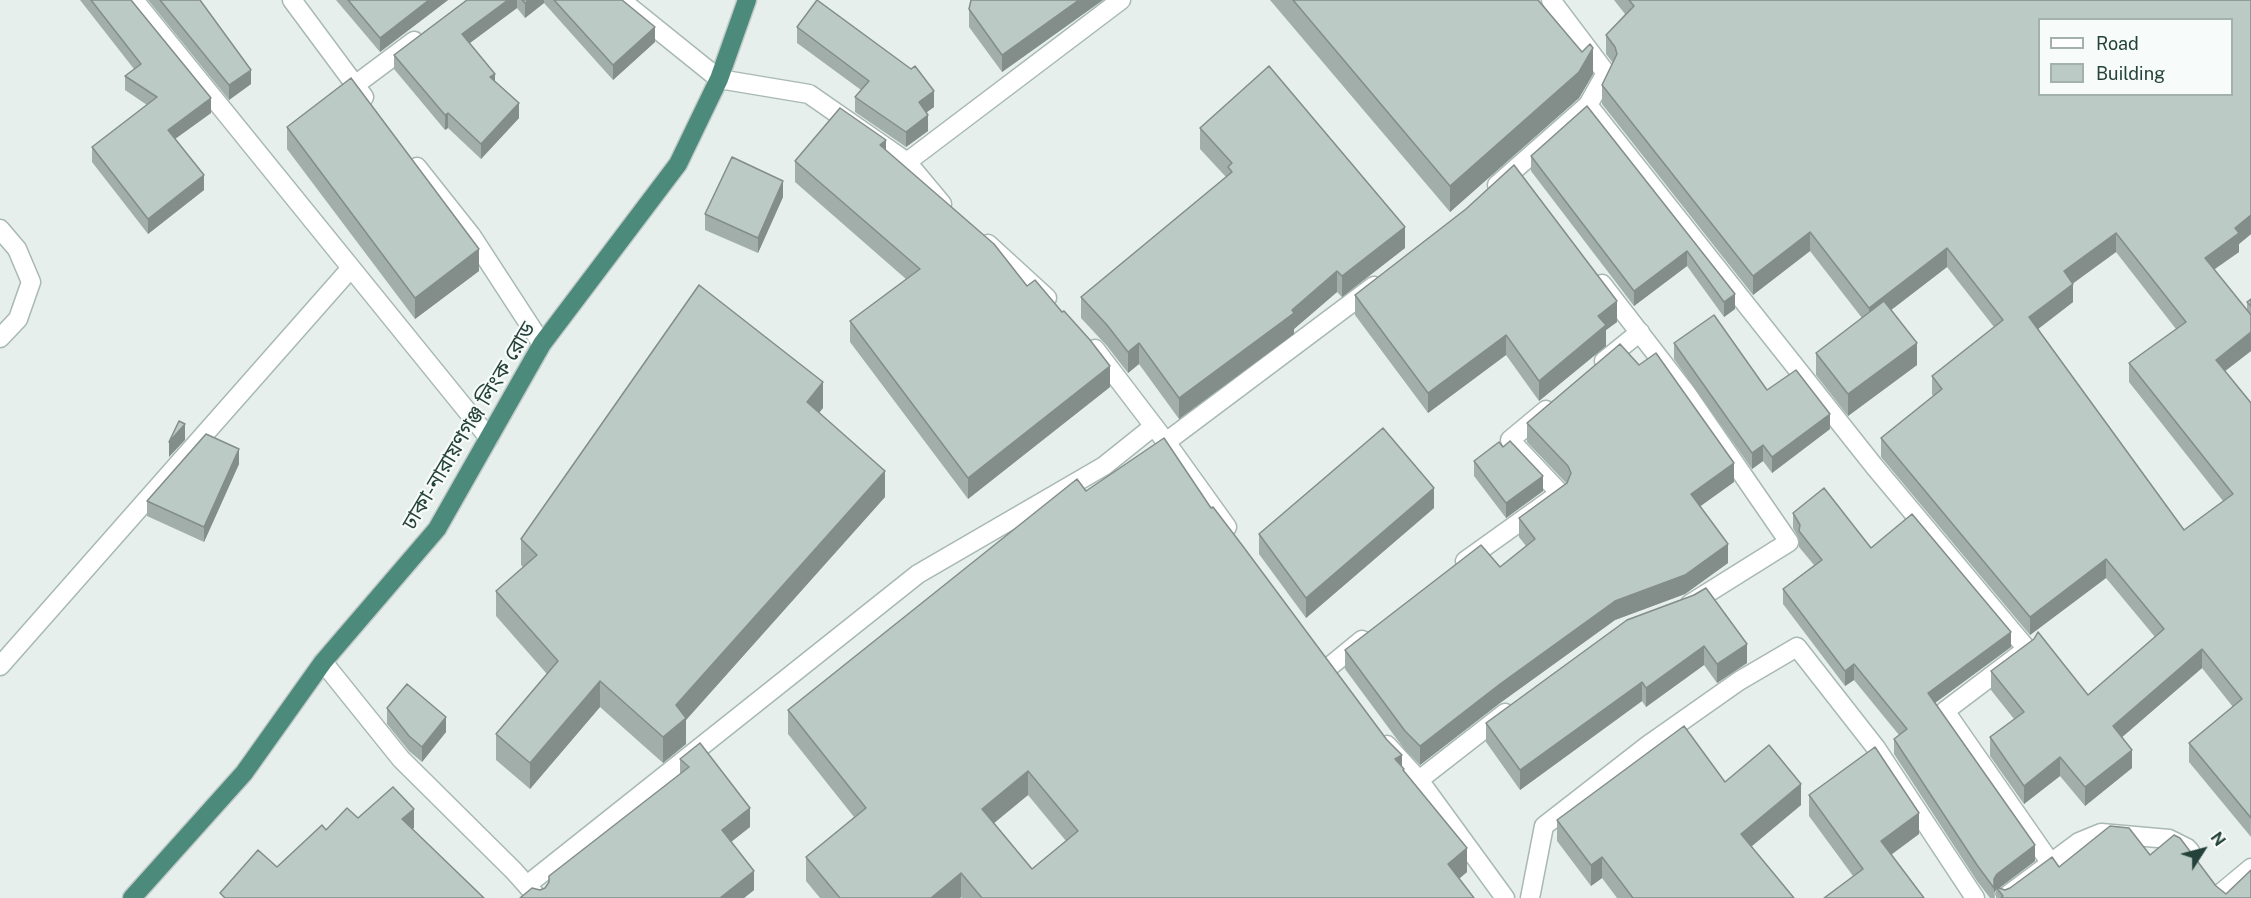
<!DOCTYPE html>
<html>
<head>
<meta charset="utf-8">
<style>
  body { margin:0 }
  #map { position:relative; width:2251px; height:898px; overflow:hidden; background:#e6efeb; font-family:"Public Sans",sans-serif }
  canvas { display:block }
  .legend { position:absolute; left:2038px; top:18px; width:195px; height:78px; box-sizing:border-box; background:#f7fbf9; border:2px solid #a3b1ad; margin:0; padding:8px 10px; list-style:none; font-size:18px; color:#24423a }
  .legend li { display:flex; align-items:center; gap:12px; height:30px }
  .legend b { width:30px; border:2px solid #a3b1ad }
  .north { position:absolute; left:2173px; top:820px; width:60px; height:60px; -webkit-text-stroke:4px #f7fbf9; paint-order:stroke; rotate:54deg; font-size:16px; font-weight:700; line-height:24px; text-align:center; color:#24423a }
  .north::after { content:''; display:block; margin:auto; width:21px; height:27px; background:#24423a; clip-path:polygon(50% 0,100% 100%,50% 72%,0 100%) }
</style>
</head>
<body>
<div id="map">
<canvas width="2251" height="898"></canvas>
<ul class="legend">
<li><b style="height:8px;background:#fff"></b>Road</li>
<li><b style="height:16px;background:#bbcac4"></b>Building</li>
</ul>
<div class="north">N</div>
</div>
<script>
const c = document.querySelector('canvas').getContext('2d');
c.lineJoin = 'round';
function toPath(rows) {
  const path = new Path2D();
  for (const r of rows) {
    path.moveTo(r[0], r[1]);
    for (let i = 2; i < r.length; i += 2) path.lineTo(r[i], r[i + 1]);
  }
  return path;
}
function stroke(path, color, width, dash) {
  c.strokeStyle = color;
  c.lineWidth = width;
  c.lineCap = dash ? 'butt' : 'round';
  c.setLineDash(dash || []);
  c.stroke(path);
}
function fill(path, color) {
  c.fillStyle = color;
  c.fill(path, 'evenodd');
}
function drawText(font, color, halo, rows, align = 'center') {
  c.font = font + ' "Public Sans","Noto Sans Bengali",sans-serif';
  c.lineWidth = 4.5;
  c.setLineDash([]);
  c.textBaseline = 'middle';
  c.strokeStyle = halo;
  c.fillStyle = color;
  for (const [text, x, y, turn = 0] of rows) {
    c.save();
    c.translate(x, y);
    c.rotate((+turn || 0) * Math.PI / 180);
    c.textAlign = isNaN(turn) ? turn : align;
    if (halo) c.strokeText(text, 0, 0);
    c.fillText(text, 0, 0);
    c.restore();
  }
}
const minor = toPath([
  [134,0,489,438],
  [292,0,364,97],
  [621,0,719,79,809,94,907,162,942,204],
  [1551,0,1606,73,1588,105,1874,466,2027,649,1945,711,2050,862],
  [355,85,414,41],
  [907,162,1121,0],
  [417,167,471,235,542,344],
  [1497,185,1588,105],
  [0,229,17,249,31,282,18,319,0,338],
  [988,244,1047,298],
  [1602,284,1687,394,1789,542,1690,604],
  [1095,349,1166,442,1227,527],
  [1604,361,1640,332],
  [1166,442,1374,286],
  [1465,561,1560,493,1510,440,1546,410],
  [323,662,401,759,514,871,538,898],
  [0,666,351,268],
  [1329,667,1362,640],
  [1387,745,1419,780,1505,898],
  [1419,780,1505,713],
  [527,885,918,574,1104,466,1154,426],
  [2221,893,2251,868],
  [1530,898,1544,826,1648,745,1739,681,1797,647,1876,748,1975,898],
  [2004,898,2079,842,2101,833,2169,839,2187,848,2190,851]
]);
const trunk = toPath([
  [132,898,244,773,323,662,437,529,542,344,678,164,719,79,747,0]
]);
const wall = toPath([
  [80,0,131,0,211,113,175,139,204,190,148,234,92,162,92,147,147,105,125,90,125,76,134,69],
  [148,0,200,0,251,84,229,100],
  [336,0,448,0,380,52],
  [467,0,622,0,655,42,613,80,544,3,525,18,517,8,469,43,519,118,481,159,448,128,445,130,394,69,394,55],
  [971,0,1103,0,1002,72,969,27,969,9],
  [1270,0,1538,0,1593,74,1579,98,1450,212],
  [1614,0,2251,0,2251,234,2239,244,2239,252,2214,269,2247,311,2247,302,2251,299,2251,351,2225,371,2251,403,2251,837,2189,762,2189,743,2233,707,2202,668,2122,737,2132,768,2085,806,2060,776,2024,804,1990,756,1990,737,2014,719,1991,690,1991,671,2088,695,2155,637,2106,578,2030,635,1881,457,1881,438,1933,396,1932,394,1932,376,1994,327,1947,267,1891,310,1917,365,1848,416,1816,375,1816,353,1862,318,1810,251,1753,295,1602,104,1602,85,1613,63,1606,54,1606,35,1625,14],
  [2116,252,2176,329,2129,363,2129,382,2223,501,2184,530,2038,329,2073,302,2073,283],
  [797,27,934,107,926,112,928,131,906,147,855,112,855,97,861,90,797,43],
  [1587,106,1735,309,1724,317,1687,266,1634,306,1531,171,1531,156],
  [287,127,479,271,415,319,287,149],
  [1200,128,1405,248,1342,297,1337,292,1294,329,1294,334,1179,419,1139,364,1128,373,1107,346,1081,318,1081,297,1226,177,1200,149],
  [886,151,1027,286,1110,387,968,499,850,342,850,321,906,279,795,182,795,161],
  [783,197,758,253,705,230,705,214],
  [1355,295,1617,322,1606,330,1606,346,1539,401,1506,355,1428,413,1355,315],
  [1674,343,1767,390,1830,429,1772,473,1763,461,1752,469,1674,359],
  [823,408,819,412,885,497,686,720,686,744,663,763,600,707,530,789,496,760,496,734,547,674,496,616,496,591,523,567,521,565,521,539],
  [1527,423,1734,482,1700,506,1728,563,1685,594,1615,620,1500,703,1420,765,1405,750,1345,669,1345,650,1500,567,1526,546,1519,537,1519,518,1566,483,1527,442],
  [1474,461,1543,491,1506,518,1474,476],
  [239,464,204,542,147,516,147,501],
  [1086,491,1211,508,1402,767,1404,772,1467,872,1459,879,1474,898,962,898,961,897,960,898,820,898,806,881,806,857,854,817,788,734,788,710],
  [1028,795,1066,841,1032,869,994,823],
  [1434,508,1306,618,1259,554,1259,534],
  [1793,513,1871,548,2011,647,1935,703,2035,861,1999,888,2005,890,2010,888,2059,867,2150,855,2216,886,2226,894,2251,898,1996,898,1996,890,1994,893,1994,898,1990,898,1977,881,1894,754,1894,739,1899,735,1854,680,1845,686,1783,604,1783,589,1814,565,1799,547,1799,539,1793,528],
  [1694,595,1747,663,1717,683,1704,665,1646,707,1642,701,1520,790,1486,742,1486,723],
  [387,708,446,732,422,762,409,751,387,724],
  [680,759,750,827,731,842,754,890,744,898,520,898,545,888,680,775],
  [1725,782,1801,805,1751,847,1794,898,1617,898,1602,878,1591,886,1557,841,1557,820],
  [1809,795,1919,834,1891,855,1853,876,1809,816]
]);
const shadedWall = toPath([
  [429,0,448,0,380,52,380,38],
  [508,0,517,0,517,8,462,49,462,34],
  [529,0,544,0,544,3,525,18,525,3],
  [1079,0,1103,0,1002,72,1002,55],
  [655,27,655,42,613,80,613,65],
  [1593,48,1593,74,1579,98,1450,212,1450,186],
  [251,70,251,84,229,100,229,85],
  [495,74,495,88,490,77],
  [934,91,934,107,919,118,919,102],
  [211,98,211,113,168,144,168,130],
  [519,103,519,118,481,159,481,144],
  [448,113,448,128,445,130,445,115],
  [928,115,928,131,906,147,906,132],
  [886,140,886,161,880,145],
  [204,175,204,190,148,234,148,219],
  [783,181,783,197,758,253,758,238],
  [2251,215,2251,234,2239,244,2239,252,2205,276,2205,258,2235,228],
  [1405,227,1405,248,1342,297,1342,276],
  [1810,232,1810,251,1753,295,1753,276],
  [2116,233,2116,252,2064,290,2064,271],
  [1947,248,1947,267,1869,327,1869,308],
  [479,249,479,271,415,319,415,298],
  [1687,251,1687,266,1634,306,1634,291],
  [1337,271,1337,292,1294,329,1294,334,1179,419,1179,398,1292,310],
  [2073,284,2073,302,2029,336,2029,317],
  [1735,294,1735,309,1724,317,1724,302],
  [1617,301,1617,322,1606,330,1606,346,1539,401,1539,381,1598,316],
  [2251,332,2251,351,2216,378,2216,360],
  [1506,335,1506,355,1428,413,1428,393],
  [1139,343,1139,364,1128,373,1128,352],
  [1917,343,1917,365,1848,416,1848,394],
  [1110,366,1110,387,968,499,968,478],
  [823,382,823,408,807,428,807,402],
  [1830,414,1830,429,1772,473,1772,457],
  [185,424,185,440,169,457,169,442],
  [1763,445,1763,461,1752,469,1752,453],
  [239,449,239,464,204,542,204,527],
  [1734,463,1734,482,1691,513,1691,494],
  [885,471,885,497,686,720,686,744,663,763,663,737,676,705],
  [1543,476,1543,491,1506,518,1506,503],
  [1434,488,1434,508,1306,618,1306,598],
  [1728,544,1728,563,1685,594,1615,620,1500,703,1420,765,1420,746,1500,684,1615,601],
  [2106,559,2106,578,2030,635,2030,617],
  [2011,632,2011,647,1928,708,1928,693],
  [1747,644,1747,663,1717,683,1717,664],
  [1704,646,1704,665,1646,707,1646,688],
  [2202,649,2202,668,2113,745,2113,726],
  [1854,664,1854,680,1845,686,1845,671],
  [600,681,600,707,530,789,530,763],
  [1642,682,1642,701,1520,790,1520,770],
  [446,717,446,732,422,762,422,747],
  [2132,750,2132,768,2085,806,2085,787],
  [1402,755,1402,779,1395,759],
  [2060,757,2060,776,2024,804,2024,786],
  [1028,771,1028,795,982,833,982,809],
  [1801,784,1801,805,1741,855,1741,834],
  [750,808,750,827,722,849,722,830],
  [414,809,414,828,402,838,402,819],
  [1919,813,1919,834,1881,862,1881,841],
  [2035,845,2035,861,1998,889,1996,887,1996,890,1994,893,1994,879,1997,874],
  [1467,848,1467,872,1448,888,1448,864],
  [1602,857,1602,878,1591,886,1591,865],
  [754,871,754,890,744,898,720,898],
  [961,873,961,897,960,898,931,898]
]);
const building = toPath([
  [91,0,131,0,211,98,168,130,204,175,148,219,92,147,157,97,125,76,141,64,91,0],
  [160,0,200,0,251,70,229,85,160,0],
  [348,0,429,0,380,38,348,0],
  [467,0,508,0,462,34,495,74,490,77,519,103,481,144,448,113,445,115,394,55,467,0],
  [522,0,529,0,525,3,522,0],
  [554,0,622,0,655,27,613,65,554,0],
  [817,0,911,69,915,66,934,91,919,102,928,115,906,132,855,97,869,81,797,27,817,0],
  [971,0,1079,0,1002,55,969,9,971,0],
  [1293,0,1538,0,1582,52,1590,44,1593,48,1579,72,1450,186,1293,0],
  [1629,0,2251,0,2251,215,2235,228,2239,233,2205,258,2251,315,2251,332,2216,360,2251,403,2251,818,2189,743,2242,699,2202,649,2113,726,2132,750,2085,787,2060,757,2024,786,1990,737,2024,712,1991,671,2034,639,2038,632,2088,695,2164,629,2106,559,2030,617,1881,438,1942,389,1932,376,2003,320,1947,248,1869,308,1810,232,1753,276,1602,85,1617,54,1615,47,1606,35,1634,6,1629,0],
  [2040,20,2232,20,2232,94,2040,94,2040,20],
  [2116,233,2186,322,2129,363,2233,494,2184,530,2029,317,2073,284,2064,271,2116,233],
  [1269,66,1405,227,1342,276,1337,271,1292,310,1294,313,1179,398,1139,343,1128,352,1107,325,1081,297,1232,172,1228,167,1232,163,1200,128,1269,66],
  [351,78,479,249,415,298,287,127,351,78],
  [1587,106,1735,294,1724,302,1687,251,1634,291,1531,156,1587,106],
  [840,108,886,140,880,145,994,244,1027,286,1035,280,1062,312,1064,311,1090,340,1110,366,968,478,850,321,920,269,795,161,840,108],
  [732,157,783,181,758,238,705,214,732,157],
  [1514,165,1617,301,1598,316,1606,325,1539,381,1506,335,1428,393,1355,295,1466,209,1514,165],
  [699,285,823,382,807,402,885,471,676,705,686,718,663,737,600,681,530,763,496,734,558,661,496,591,537,555,521,539,699,285],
  [2251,299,2251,306,2247,302,2251,299],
  [1884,301,1917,343,1848,394,1816,353,1884,301],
  [1714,315,1767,390,1796,370,1830,414,1772,457,1763,445,1752,453,1674,343,1714,315],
  [1620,344,1639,365,1656,353,1734,463,1691,494,1728,544,1685,575,1615,601,1500,684,1420,746,1405,731,1345,650,1481,545,1500,567,1535,539,1519,518,1567,483,1571,473,1568,466,1527,423,1620,344],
  [179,421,185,424,169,442,179,421],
  [1383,428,1434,488,1306,598,1259,534,1383,428],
  [206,434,239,449,204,527,147,501,206,434],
  [1164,438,1211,508,1213,507,1242,545,1387,740,1402,755,1395,759,1404,769,1403,770,1467,848,1448,864,1474,898,982,898,961,873,931,898,840,898,806,857,866,808,788,710,1077,479,1086,491,1164,438],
  [1028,771,1078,831,1032,869,982,809,1028,771],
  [1510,441,1543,476,1506,503,1474,461,1499,442,1503,447,1510,441],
  [1824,488,1871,548,1912,514,2011,632,1928,693,2035,845,1997,874,1994,879,1994,888,1977,865,1894,739,1907,729,1854,664,1845,671,1783,589,1822,560,1799,531,1800,525,1793,513,1824,488],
  [1706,588,1747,644,1717,664,1704,646,1646,688,1642,682,1520,770,1486,723,1627,620,1694,595,1706,588],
  [407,684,446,717,422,747,409,736,387,708,407,684],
  [1684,726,1725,782,1769,745,1801,784,1741,834,1794,898,1633,898,1602,857,1591,865,1557,820,1684,726],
  [700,743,750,808,722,830,754,871,720,898,520,898,532,888,540,890,545,888,549,882,549,876,689,767,680,759,700,743],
  [1875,747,1919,813,1881,841,1924,898,1824,898,1863,869,1809,795,1875,747],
  [393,787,414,809,402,819,484,898,225,898,220,893,258,850,277,867,322,825,326,830,347,808,358,818,393,787],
  [2110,826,2129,828,2150,855,2174,835,2180,838,2216,886,2226,894,2251,870,2251,898,2001,898,2003,896,1996,887,2005,890,2010,888,2052,857,2059,867,2110,826]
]);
const streetNames = [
  ["ঢাকা-নারায়ণগঞ্জ লিংক রোড",469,426,-59]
];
stroke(minor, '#a8b8b2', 21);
stroke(trunk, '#c2cac8', 21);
stroke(minor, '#fff', 18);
stroke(trunk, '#4c8a7c', 18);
fill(wall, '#a1aea9');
fill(shadedWall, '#838d89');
fill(building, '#bbcac4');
stroke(building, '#838d89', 1.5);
drawText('21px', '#24423a', '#f7fbf9', streetNames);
</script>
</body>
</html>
